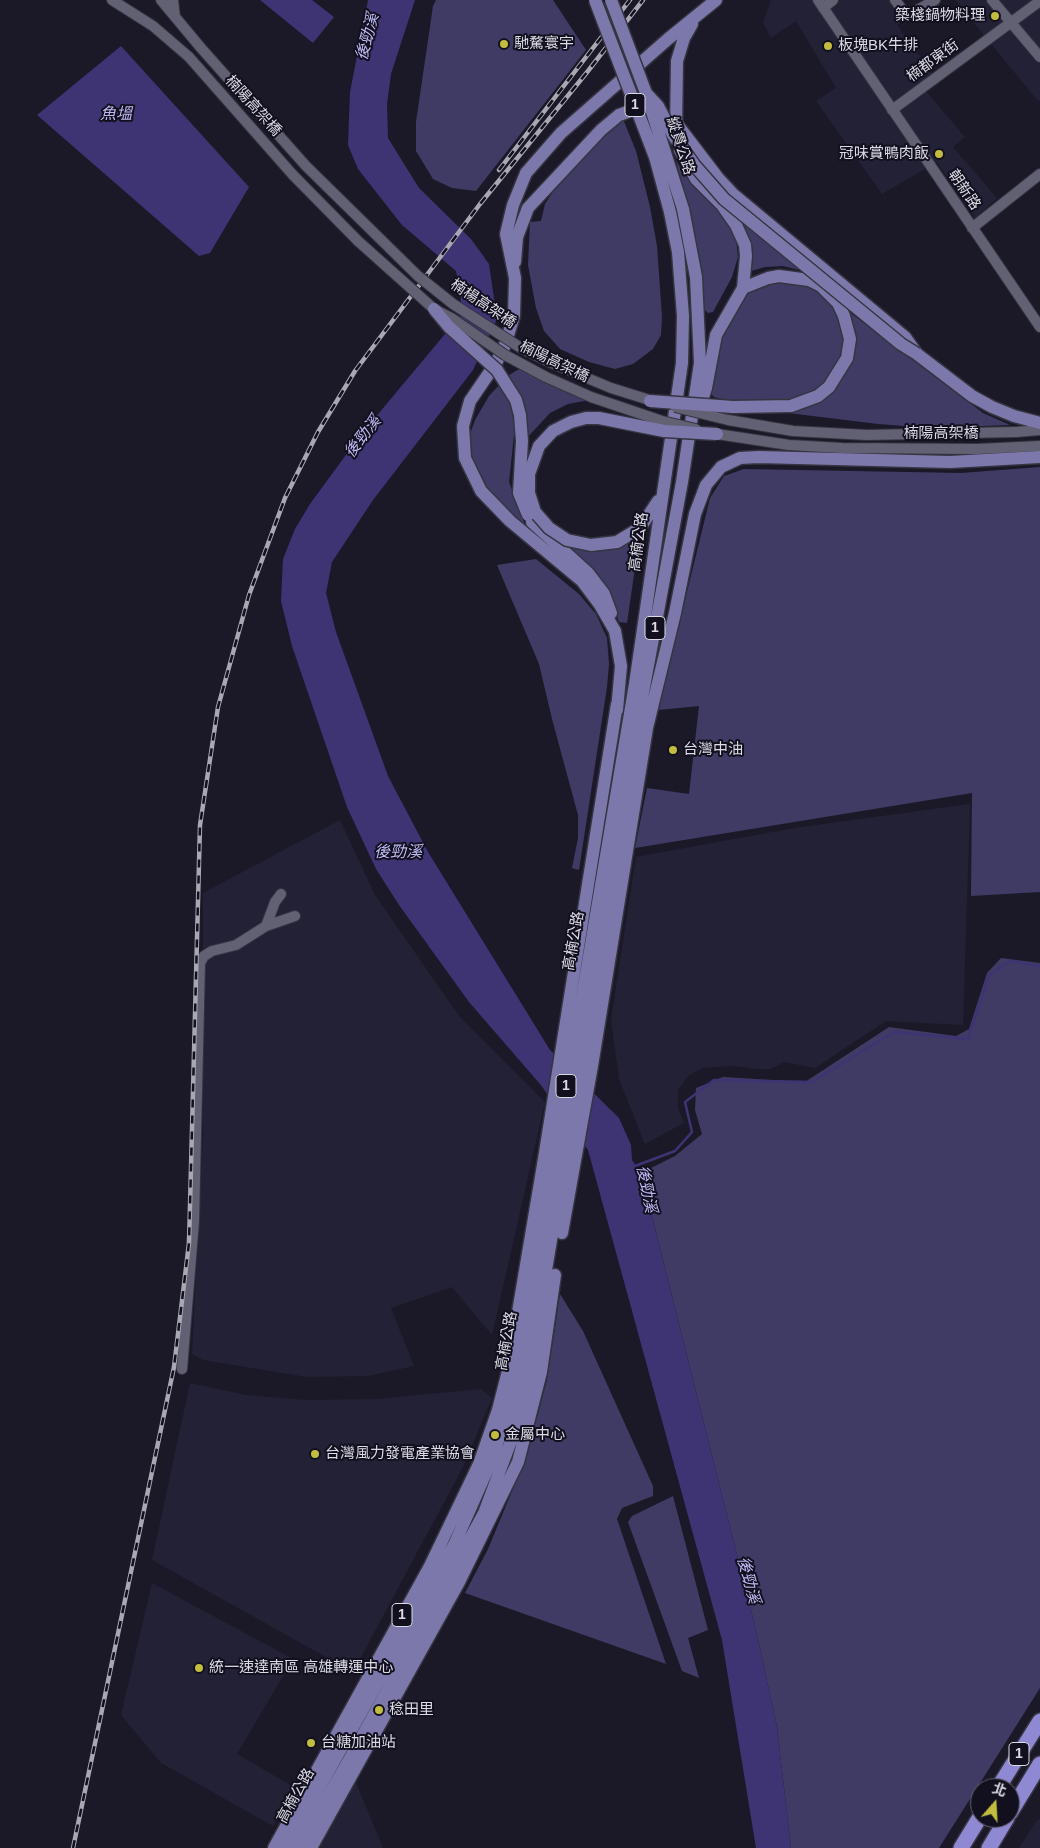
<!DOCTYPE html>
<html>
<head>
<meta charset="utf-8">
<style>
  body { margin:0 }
  #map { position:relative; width:1040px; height:1848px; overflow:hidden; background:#1b1928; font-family:Helvetica,"Noto Sans TC",sans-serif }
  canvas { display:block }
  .north { position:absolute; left:970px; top:1778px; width:50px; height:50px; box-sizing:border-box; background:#12101f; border:1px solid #62616e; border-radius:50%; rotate:19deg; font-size:14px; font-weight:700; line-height:20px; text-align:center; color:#dbdbe5 }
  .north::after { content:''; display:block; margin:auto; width:18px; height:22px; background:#c2bd3f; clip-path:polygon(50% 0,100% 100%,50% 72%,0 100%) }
</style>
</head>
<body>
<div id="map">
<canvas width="1040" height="1848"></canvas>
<div class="north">北</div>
</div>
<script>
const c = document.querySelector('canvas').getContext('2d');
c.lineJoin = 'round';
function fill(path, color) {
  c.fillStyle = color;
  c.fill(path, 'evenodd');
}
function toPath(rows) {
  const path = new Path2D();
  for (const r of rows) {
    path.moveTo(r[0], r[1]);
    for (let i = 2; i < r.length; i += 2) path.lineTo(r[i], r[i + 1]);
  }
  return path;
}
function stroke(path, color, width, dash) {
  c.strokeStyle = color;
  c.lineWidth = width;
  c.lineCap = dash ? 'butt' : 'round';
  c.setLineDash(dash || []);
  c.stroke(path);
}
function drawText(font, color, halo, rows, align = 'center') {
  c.font = font + ' Helvetica,"Noto Sans TC",sans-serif';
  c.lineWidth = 4;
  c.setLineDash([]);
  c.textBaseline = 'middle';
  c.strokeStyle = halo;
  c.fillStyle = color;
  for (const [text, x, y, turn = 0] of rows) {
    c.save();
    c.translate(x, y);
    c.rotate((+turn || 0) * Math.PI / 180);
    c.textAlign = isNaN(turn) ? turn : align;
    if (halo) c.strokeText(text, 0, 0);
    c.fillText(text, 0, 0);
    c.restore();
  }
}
const built = toPath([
  [771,0,889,0,904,20,897,25,940,83,926,91,965,137,953,147,997,198,975,218,937,162,882,194,816,101,836,88,796,21,771,38,763,23],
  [955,0,1040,0,1040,100,1038,101],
  [970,804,963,1025,886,1021,815,1068,784,1062,770,1069,756,1069,731,1066,703,1068,689,1075,678,1090,678,1108,684,1123,645,1144,619,1079,611,1020,636,857,794,828],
  [340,820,375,895,459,1016,545,1102,492,1335,452,1287,391,1308,414,1366,368,1376,307,1377,203,1360,192,1354,203,1135,203,893],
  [190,1383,246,1395,305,1400,377,1399,481,1389,492,1398,463,1467,353,1672,152,1560],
  [152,1583,293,1659,237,1754,294,1787,273,1826,161,1763,121,1715],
  [355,1780,383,1848,317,1848],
  [1040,1819,1040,1848,1019,1848,1037,1820]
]);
const green = toPath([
  [436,0,553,0,586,50,476,191,452,188,433,179,416,151,416,122,433,6],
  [623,119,636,151,650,207,657,246,662,317,661,335,653,349,633,364,615,369,589,362,560,349,544,331,536,308,528,265,530,222,541,221,545,204,554,190,592,145],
  [676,160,684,175,707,196,727,219,736,239,738,257,732,277,713,312,708,313,702,307,691,224],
  [720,197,803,271,783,266,765,267,751,271],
  [796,281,824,293,983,413,1010,425,929,428,878,424,772,411,714,397,710,393,721,335,744,295,753,288,772,282],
  [521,368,590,400,568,404,550,413,526,439,521,400,509,375],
  [501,383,509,401,515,426,509,482,527,530,492,498,468,458,467,443,475,420,489,396],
  [1040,467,1040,892,971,896,972,793,635,848,647,788,689,794,699,706,658,710,710,498,724,476,744,469,961,473],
  [638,536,639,540,627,623,619,622,613,605,556,538,573,545],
  [536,559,579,594,596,614,607,638,609,664,607,687,579,870,572,868,578,838,578,815,552,719,539,664,497,565],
  [1001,958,1040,963,1040,1688,939,1848,791,1848,777,1727,756,1630,641,1173,675,1156,702,1134,695,1110,696,1088,723,1077,805,1082,889,1027,956,1036,969,1029,987,973],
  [560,1294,583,1331,653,1486,653,1496,622,1508,617,1519,666,1664,465,1593,488,1549,527,1455,547,1380],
  [673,1496,708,1630,688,1638,699,1678,682,1671,628,1522,632,1516]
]);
const water = toPath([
  [260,0,312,0,334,17,313,43],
  [368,0,415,0,391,74,387,104,388,138,419,188,471,239,489,264,497,319,473,370,373,500,332,562,326,593,336,632,388,776,428,852,550,1050,619,1118,631,1145,632,1160,641,1173,756,1630,777,1727,791,1848,756,1848,722,1640,588,1150,540,1084,469,1002,399,905,376,869,347,807,292,646,281,601,283,559,295,529,310,504,359,437,460,316,461,296,456,271,402,225,358,169,348,145,350,92],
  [121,46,249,187,210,253,199,256,37,115]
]);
const stream = toPath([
  [635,1166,675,1151,692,1132,685,1102,714,1080,812,1082,894,1032,968,1039,989,975,1010,961,1040,966]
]);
const minor = toPath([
  [112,0,153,26,189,57],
  [161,0,201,48],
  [173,0,175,17],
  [818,0,1040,327],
  [895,0,907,16,935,0],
  [992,0,1040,57],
  [823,8,833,0],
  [892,110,1040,1],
  [972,228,1040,174],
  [1016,432,1040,430],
  [717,434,789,445,842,448,977,449,1040,446],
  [266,926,275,902,281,894],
  [182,1369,194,1221,200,963,204,956,212,951,236,945,266,926,295,916]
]);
const major = toPath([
  [676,131,677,61,684,38,692,24],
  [680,150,696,179,722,205,736,225,745,245,746,256,743,288,716,335,706,388,700,406],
  [515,262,517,237,528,208,601,130,619,115,636,109,650,112,676,123,718,178,733,194,905,337,917,354,972,396,992,407,1014,416,1040,423],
  [743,288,768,278,779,276,809,280,821,286,838,303,844,316,850,339,847,358],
  [532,522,588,573,604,594,611,613],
  [640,528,658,501],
  [617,710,621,666,615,631,600,605,582,581,510,521,481,491,465,458,463,426,470,401,496,363,505,345,514,316,515,278,506,234,513,205,526,173,561,133,668,39,716,0],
  [645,736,675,613,695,514,706,485,721,467,740,458,759,457,950,462,1040,457],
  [562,1233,592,1066,647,728],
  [274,1848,429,1568,479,1464,498,1410,508,1371,543,1165,617,704],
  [286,1848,455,1543,493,1457,519,1371,635,684,682,363,683,316,678,252,670,212],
  [299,1848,353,1753,484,1513,511,1441,529,1372,637,725,682,482,700,363,696,277,683,209],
  [311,1848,459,1582,518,1462,541,1372,555,1275]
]);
const highway = toPath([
  [998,1788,1040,1721],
  [1010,1813,1040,1764],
  [961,1848,980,1817],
  [989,1848,1007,1818]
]);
const rail = toPath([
  [499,170,630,0],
  [73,1848,174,1367,189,1243,200,825,218,707,249,595,285,498,318,432,355,371,480,204,588,71,643,0]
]);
const minorBridge = toPath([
  [201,48,306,166,418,276,453,304,521,348,549,362,611,388,656,402],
  [189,57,293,175,358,241,434,309,453,319,505,355,546,377,591,397,662,421,696,429],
  [675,407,728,420,793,431,867,435,1016,432]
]);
const majorBridge = toPath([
  [595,0,655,157,670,212],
  [611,0,646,93,683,209],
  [646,93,658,106,673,135,695,166,724,199,901,344,917,354],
  [434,309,449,327,497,370,516,400,520,415,522,441,519,493,528,515],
  [650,401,733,407,791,406,818,396,829,387,847,358],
  [640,528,617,542,591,545,567,540,549,528,535,512,529,493,529,474,539,446,553,431,571,422,586,418,599,418,664,431,717,434]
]);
const markers = [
  [995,16,5,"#c2bd3f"],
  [504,44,5,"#c2bd3f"],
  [828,46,5,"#c2bd3f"],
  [939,154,5,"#c2bd3f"],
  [673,750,5,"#c2bd3f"],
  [495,1435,5,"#c2bd3f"],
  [315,1454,5,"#c2bd3f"],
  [199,1668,5,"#c2bd3f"],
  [379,1710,5,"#c2bd3f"],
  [311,1743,5,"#c2bd3f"]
];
const shields = [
  [635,105,20],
  [655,628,20],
  [566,1086,20],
  [402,1615,20],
  [1019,1754,20]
];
const shieldNames = [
  ["1",635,105],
  ["1",655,628],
  ["1",566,1086],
  ["1",402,1615],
  ["1",1019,1754]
];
const poiNames = [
  ["築棧鍋物料理",985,16,"right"],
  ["馳騖寰宇",514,44],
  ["板塊BK牛排",838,46],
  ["冠味賞鴨肉飯",929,154,"right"],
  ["台灣中油",683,750],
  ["金屬中心",505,1435],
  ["台灣風力發電產業協會",325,1454],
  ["統一速達南區 高雄轉運中心",209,1668],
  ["稔田里",389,1710],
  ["台糖加油站",321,1743]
];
const streetNames = [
  ["楠都東街",933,61,-36],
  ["楠陽高架橋",253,106,48],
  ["縱貫公路",680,146,72],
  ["朝新路",964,190,56],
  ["楠楊高架橋",483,304,34],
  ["楠陽高架橋",554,362,26],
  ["楠陽高架橋",941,434],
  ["高楠公路",639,542,-82],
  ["高楠公路",574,941,-80],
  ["高楠公路",507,1341,-80],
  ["高楠公路",296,1796,-61]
];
const waterNames = [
  ["後勁溪",368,37,-75],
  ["魚塭",116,115],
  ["後勁溪",363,437,-52],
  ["後勁溪",398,853],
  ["後勁溪",646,1189,79],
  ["後勁溪",748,1580,75]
];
fill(built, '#232136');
fill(green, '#3f3b64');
fill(water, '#3e3474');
stroke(stream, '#3e3474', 2.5);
stroke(minor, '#353440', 12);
stroke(major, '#353440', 15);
stroke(highway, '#353440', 18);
stroke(minor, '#626174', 10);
stroke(major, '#7d78ac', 12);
stroke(highway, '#8f88d2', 15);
stroke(rail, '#a8a7b2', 4.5);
stroke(rail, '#12101f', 2.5, [8]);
stroke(minorBridge, '#353440', 12, []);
stroke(majorBridge, '#353440', 15, []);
stroke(minorBridge, '#626174', 10);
stroke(majorBridge, '#7d78ac', 12);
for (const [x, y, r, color] of markers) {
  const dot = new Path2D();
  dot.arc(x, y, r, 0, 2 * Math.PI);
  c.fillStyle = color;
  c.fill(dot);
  stroke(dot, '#12101f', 2);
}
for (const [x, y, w] of shields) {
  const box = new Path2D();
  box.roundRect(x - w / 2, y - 11.5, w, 23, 4);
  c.fillStyle = '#12101f';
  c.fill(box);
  stroke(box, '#dbdbe5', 1);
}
drawText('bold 14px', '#dbdbe5', null, shieldNames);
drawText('15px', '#dbdbe5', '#12101f', poiNames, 'left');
drawText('15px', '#dbdbe5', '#12101f', streetNames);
drawText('italic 16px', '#bdb9f3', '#12101f', waterNames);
</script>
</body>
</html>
